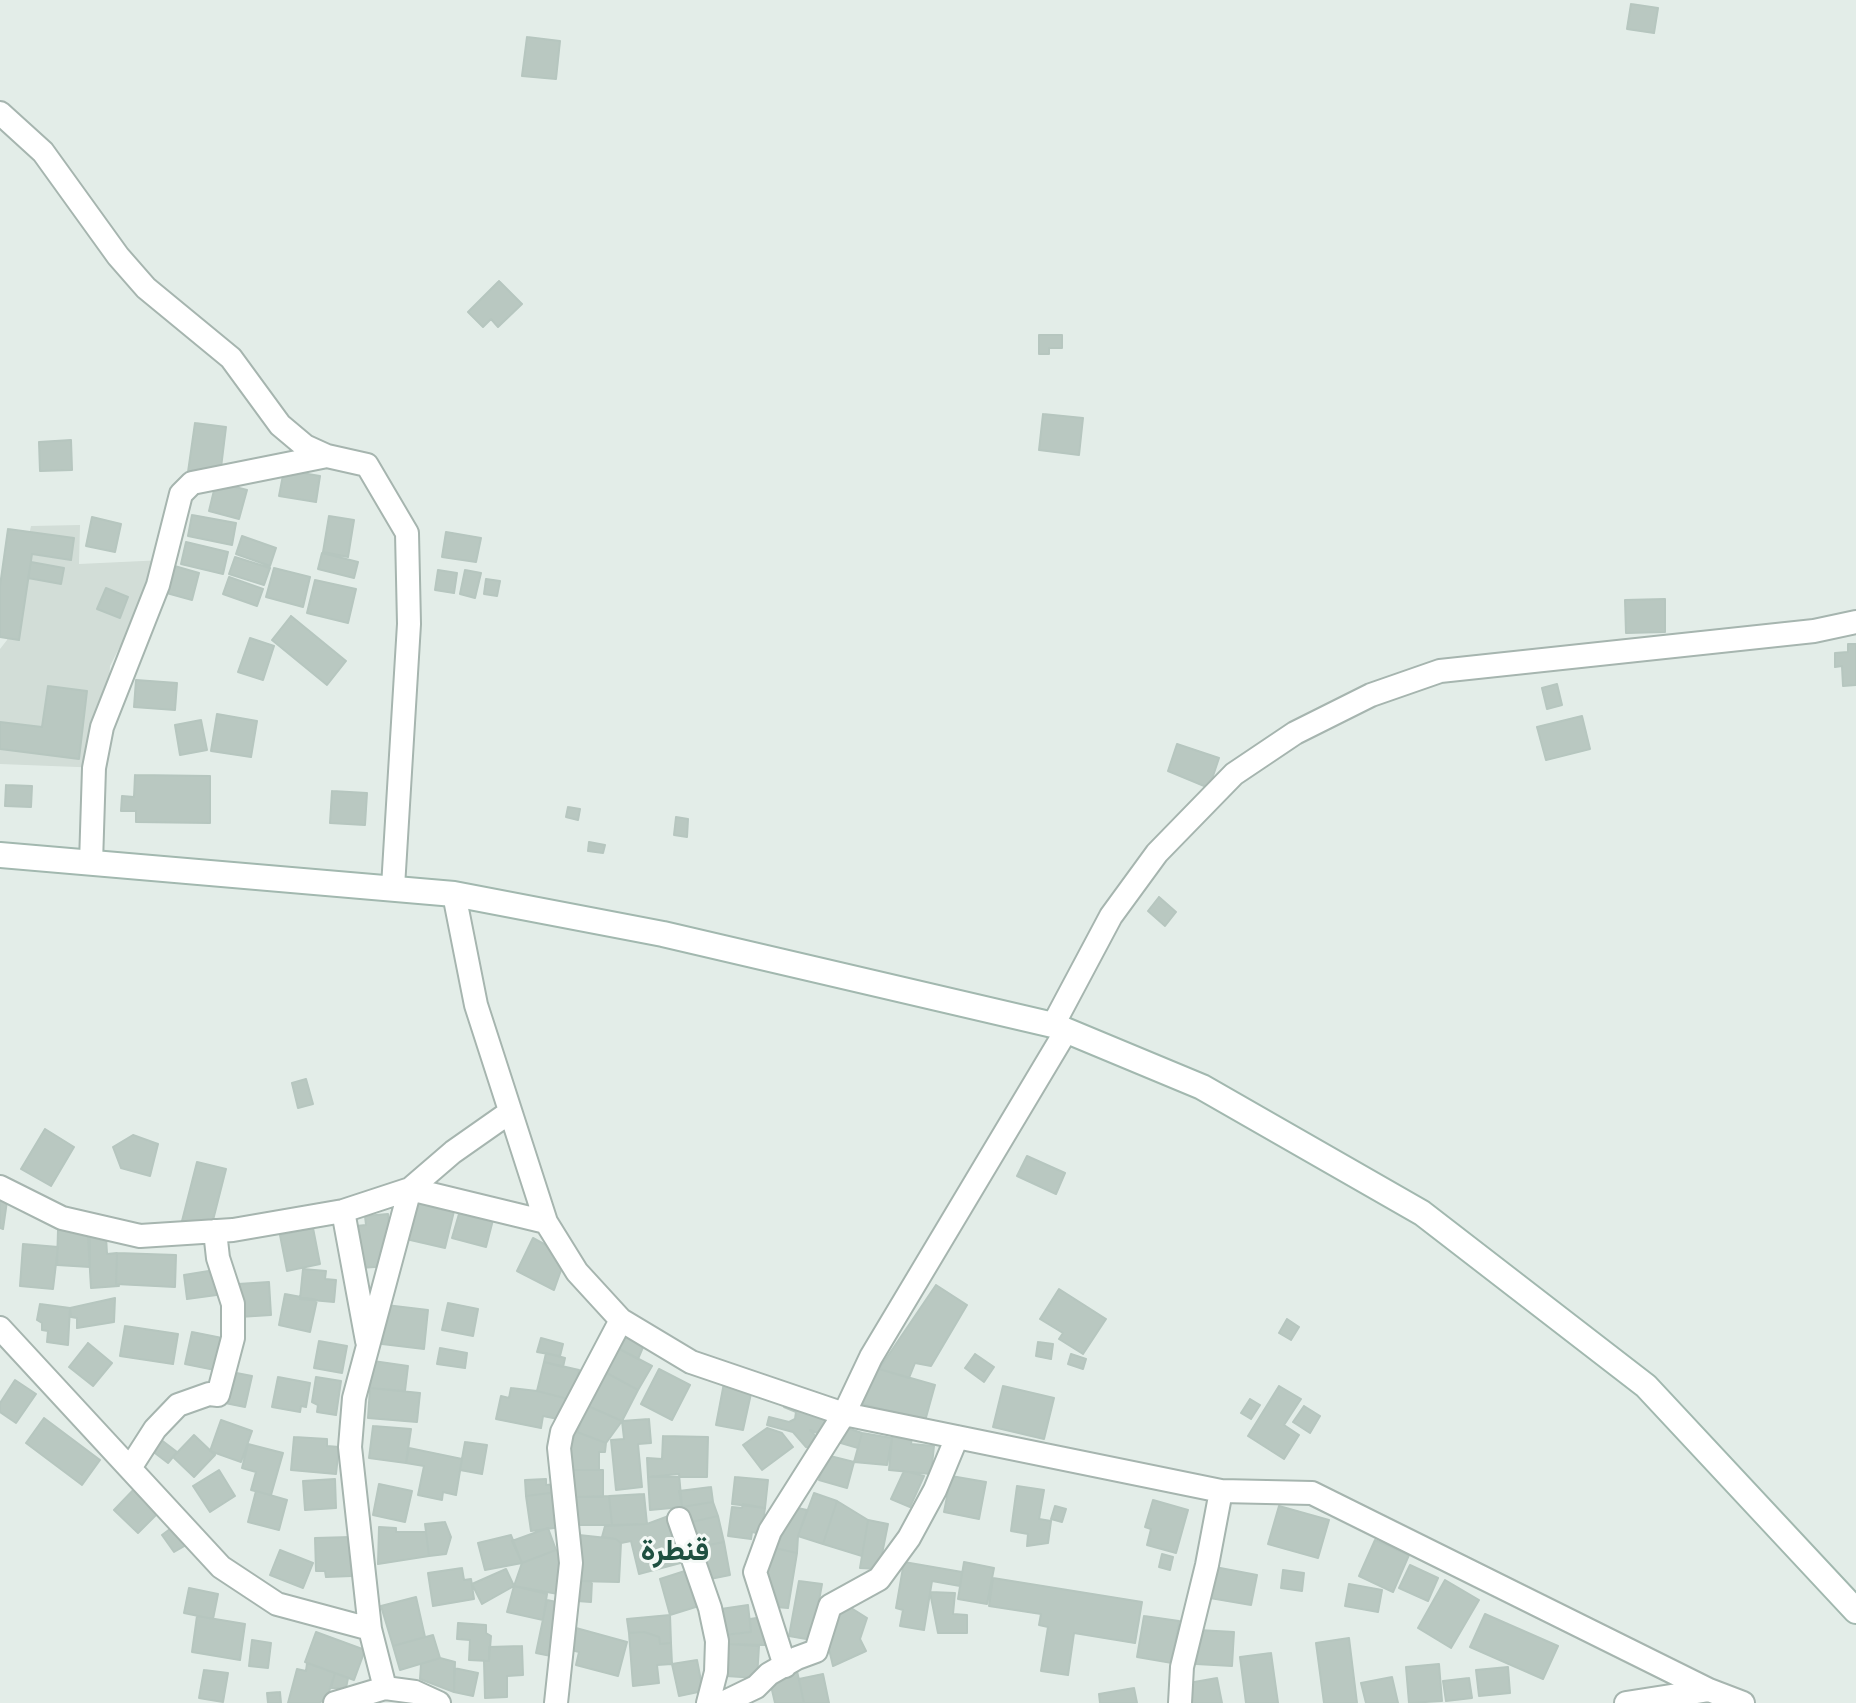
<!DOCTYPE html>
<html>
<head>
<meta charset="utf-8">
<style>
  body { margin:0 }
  canvas { display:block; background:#e3ede8 }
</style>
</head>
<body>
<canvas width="1856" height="1703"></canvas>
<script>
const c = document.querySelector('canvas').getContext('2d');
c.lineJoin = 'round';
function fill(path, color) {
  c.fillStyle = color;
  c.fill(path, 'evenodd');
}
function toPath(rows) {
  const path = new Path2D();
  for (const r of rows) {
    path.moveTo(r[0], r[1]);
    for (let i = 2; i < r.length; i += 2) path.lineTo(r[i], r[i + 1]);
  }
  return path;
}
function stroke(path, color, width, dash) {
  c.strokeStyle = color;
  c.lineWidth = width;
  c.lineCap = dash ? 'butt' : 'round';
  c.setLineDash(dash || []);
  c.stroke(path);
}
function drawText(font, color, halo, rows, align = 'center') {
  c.font = font + ' "Source Sans 3",Vazirmatn,sans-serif';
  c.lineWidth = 6;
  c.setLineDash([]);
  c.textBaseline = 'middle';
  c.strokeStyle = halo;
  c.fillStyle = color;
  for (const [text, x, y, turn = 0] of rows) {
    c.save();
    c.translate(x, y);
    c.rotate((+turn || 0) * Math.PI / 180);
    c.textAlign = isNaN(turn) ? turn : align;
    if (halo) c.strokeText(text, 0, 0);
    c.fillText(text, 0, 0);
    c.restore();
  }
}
const built = toPath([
  [80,525,79,564,164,560,110,666,103,768,0,764,0,649,7,640,31,526]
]);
const building = toPath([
  [1631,4,1658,8,1654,33,1627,29,1631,4],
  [527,37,560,41,556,79,522,76,527,37],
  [499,281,522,304,498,327,491,319,483,327,468,312,499,281],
  [1039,335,1062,335,1062,348,1049,348,1049,354,1039,354,1039,335],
  [1043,414,1083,418,1079,455,1039,450,1043,414],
  [195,423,226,427,220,476,188,472,195,423],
  [71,440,72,470,40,471,39,442,71,440],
  [284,470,320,476,316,502,279,496,284,470],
  [216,482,247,490,239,519,209,511,216,482],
  [192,515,236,523,232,545,188,536,192,515],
  [329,516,354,520,348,557,323,552,329,516],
  [92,517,121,524,115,552,86,546,92,517],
  [8,529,74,538,71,560,32,554,19,640,0,637,0,586,8,529],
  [446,532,481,538,476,562,442,557,446,532],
  [242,536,276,548,270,566,236,554,242,536],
  [186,542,228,552,223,574,181,564,186,542],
  [322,553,358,562,354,578,318,569,322,553],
  [235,557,270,568,264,585,229,574,235,557],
  [31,562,64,568,61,584,28,578,31,562],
  [171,565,199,573,192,600,163,592,171,565],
  [274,568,310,577,303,607,266,597,274,568],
  [438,570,457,573,454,593,435,590,438,570],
  [465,570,481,573,475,598,460,594,465,570],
  [229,577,263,589,257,606,223,594,229,577],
  [486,579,500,581,497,596,484,594,486,579],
  [315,580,356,589,348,623,307,613,315,580],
  [106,588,128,597,120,618,97,609,106,588],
  [1665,599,1665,632,1626,633,1625,600,1665,599],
  [291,616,346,661,327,685,272,640,291,616],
  [250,638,274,646,263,680,238,672,250,638],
  [1848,644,1856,644,1856,685,1843,686,1842,666,1835,667,1835,653,1848,652,1848,644],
  [136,680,177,683,175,710,134,707,136,680],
  [1557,684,1562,705,1547,709,1542,688,1557,684],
  [48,686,87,691,79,759,0,749,0,722,42,727,48,686],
  [217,714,257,721,251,757,211,751,217,714],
  [1582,716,1590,749,1546,760,1537,727,1582,716],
  [201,720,207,750,180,755,175,725,201,720],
  [1177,744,1219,758,1209,788,1168,771,1177,744],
  [135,775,210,776,210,823,136,822,136,811,121,811,122,796,134,797,135,775],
  [6,785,32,786,31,807,5,806,6,785],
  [332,791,367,793,365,825,330,823,332,791],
  [568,807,580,809,578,820,566,817,568,807],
  [676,817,688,819,687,837,674,835,676,817],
  [589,842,605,845,603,853,588,851,589,842],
  [1159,897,1176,912,1165,926,1148,911,1159,897],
  [306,1079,313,1104,298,1108,292,1083,306,1079],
  [45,1129,74,1147,51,1186,21,1169,45,1129],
  [133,1135,158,1144,150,1176,121,1168,113,1147,133,1135],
  [1027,1156,1065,1173,1056,1194,1017,1176,1027,1156],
  [197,1162,226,1169,211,1228,182,1221,197,1162],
  [416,1198,455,1207,445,1248,406,1239,416,1198],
  [0,1200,7,1201,3,1229,0,1228,0,1200],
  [461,1207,494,1216,486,1247,452,1238,461,1207],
  [388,1214,391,1266,359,1268,356,1226,366,1225,365,1216,388,1214],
  [313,1228,320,1264,287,1271,280,1235,313,1228],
  [58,1230,90,1232,90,1267,57,1265,58,1230],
  [106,1236,107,1254,117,1253,116,1284,119,1286,91,1288,88,1237,106,1236],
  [533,1238,566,1256,554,1290,517,1271,533,1238],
  [23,1244,58,1247,53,1289,20,1286,23,1244],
  [117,1253,176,1255,175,1287,116,1284,117,1253],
  [221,1269,224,1294,187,1299,184,1275,221,1269],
  [303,1269,326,1271,325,1279,336,1280,334,1302,300,1299,303,1269],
  [269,1282,271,1315,239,1317,238,1284,269,1282],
  [936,1285,967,1305,931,1366,915,1363,909,1378,879,1369,936,1285],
  [1059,1289,1106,1319,1083,1354,1059,1339,1063,1333,1040,1319,1059,1289],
  [285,1294,317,1300,310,1332,279,1325,285,1294],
  [115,1298,114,1322,77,1328,77,1318,71,1317,70,1308,115,1298],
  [448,1303,478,1309,473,1336,442,1330,448,1303],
  [40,1304,70,1308,68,1345,47,1342,48,1331,42,1330,42,1323,37,1320,40,1304],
  [386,1305,428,1310,424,1349,382,1344,386,1305],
  [1287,1319,1299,1327,1291,1340,1279,1333,1287,1319],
  [125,1326,178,1334,173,1364,120,1356,125,1326],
  [623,1331,646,1340,638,1359,614,1346,623,1331],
  [192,1332,222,1338,215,1370,185,1364,192,1332],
  [541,1338,563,1344,560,1356,537,1352,541,1338],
  [319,1341,347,1346,342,1373,314,1368,319,1341],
  [1038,1342,1053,1344,1051,1359,1036,1356,1038,1342],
  [88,1343,112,1363,93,1386,69,1367,88,1343],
  [614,1346,652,1366,638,1390,603,1371,614,1346],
  [440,1348,467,1353,465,1368,437,1364,440,1348],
  [546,1353,565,1358,563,1367,544,1362,546,1353],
  [975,1354,994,1367,984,1382,965,1368,975,1354],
  [1071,1354,1086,1359,1083,1369,1068,1364,1071,1354],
  [373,1361,408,1366,405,1391,370,1388,373,1361],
  [544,1362,579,1370,572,1400,537,1391,544,1362],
  [659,1369,690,1385,672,1420,641,1404,659,1369],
  [879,1369,935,1385,925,1421,856,1402,879,1369],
  [226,1371,252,1376,245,1407,220,1402,226,1371],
  [603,1371,638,1390,622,1421,588,1406,603,1371],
  [278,1377,310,1383,306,1407,301,1406,300,1412,272,1407,278,1377],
  [316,1377,341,1381,336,1415,317,1412,318,1405,312,1402,316,1377],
  [15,1380,36,1394,16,1423,0,1412,0,1403,15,1380],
  [724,1383,752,1389,743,1430,716,1425,724,1383],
  [1003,1386,1054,1398,1044,1439,993,1427,1003,1386],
  [1279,1386,1301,1399,1284,1425,1299,1435,1284,1459,1248,1436,1279,1386],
  [370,1388,420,1393,417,1422,368,1418,370,1388],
  [511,1388,537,1391,572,1400,563,1420,543,1416,541,1428,496,1419,501,1396,509,1398,511,1388],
  [1250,1399,1260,1405,1251,1419,1241,1413,1250,1399],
  [791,1400,830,1416,822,1435,810,1430,821,1442,814,1449,806,1447,793,1432,767,1425,769,1417,789,1422,795,1419,796,1412,784,1407,791,1400],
  [588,1406,622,1421,606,1443,577,1432,588,1406],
  [1304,1406,1320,1416,1310,1433,1293,1422,1304,1406],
  [44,1418,100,1460,82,1485,26,1443,44,1418],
  [649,1419,651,1443,638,1444,642,1487,616,1490,611,1440,624,1439,622,1421,649,1419],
  [221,1420,252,1431,241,1462,210,1451,221,1420],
  [373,1426,411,1429,406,1463,369,1458,373,1426],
  [844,1427,862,1433,858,1448,834,1441,844,1427],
  [767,1428,782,1433,793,1447,762,1470,743,1445,767,1428],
  [893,1428,913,1430,911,1444,934,1446,931,1474,889,1470,893,1428],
  [562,1432,577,1432,606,1443,605,1452,599,1452,599,1470,569,1470,562,1432],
  [862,1433,892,1438,887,1465,854,1462,862,1433],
  [194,1435,215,1455,194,1477,173,1457,194,1435],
  [663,1436,708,1437,707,1477,648,1477,647,1458,662,1459,663,1436],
  [294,1437,327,1439,327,1446,339,1447,336,1474,291,1470,294,1437],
  [160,1439,177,1452,168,1463,151,1450,160,1439],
  [465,1442,487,1445,482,1474,460,1470,465,1442],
  [248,1444,283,1453,271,1495,251,1490,256,1472,242,1468,248,1444],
  [409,1448,462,1459,456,1495,443,1492,442,1500,418,1495,424,1466,406,1463,409,1448],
  [826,1455,854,1462,847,1488,819,1480,826,1455],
  [219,1470,235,1496,210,1512,193,1486,219,1470],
  [569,1470,603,1470,603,1497,576,1497,575,1490,569,1490,569,1470],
  [904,1471,924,1476,910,1507,891,1499,904,1471],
  [679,1474,682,1507,650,1510,648,1477,679,1474],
  [951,1476,986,1482,979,1519,944,1512,951,1476],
  [735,1477,768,1480,765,1508,732,1504,735,1477],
  [335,1479,336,1508,305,1510,303,1481,335,1479],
  [546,1479,546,1485,557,1484,558,1492,526,1496,525,1480,546,1479],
  [139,1484,163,1508,138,1533,114,1510,139,1484],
  [379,1484,412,1491,405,1522,373,1515,379,1484],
  [1017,1486,1044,1490,1039,1519,1051,1521,1048,1543,1027,1546,1028,1534,1011,1531,1017,1486],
  [711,1487,713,1502,682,1507,679,1491,711,1487],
  [256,1491,287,1500,279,1530,248,1522,256,1491],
  [558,1492,562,1527,531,1531,526,1496,558,1492],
  [814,1493,837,1501,823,1544,798,1536,814,1493],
  [644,1494,647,1524,612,1525,609,1496,644,1494],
  [609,1496,612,1525,579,1525,576,1497,609,1496],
  [1153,1500,1188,1510,1176,1553,1147,1545,1151,1529,1145,1527,1153,1500],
  [837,1501,868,1520,862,1556,823,1544,837,1501],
  [713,1502,718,1516,683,1524,682,1507,713,1502],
  [743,1504,765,1508,761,1534,752,1532,751,1539,728,1536,732,1507,742,1508,743,1504],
  [788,1506,807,1510,798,1536,797,1553,770,1547,788,1506],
  [1055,1506,1066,1509,1062,1522,1051,1519,1055,1506],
  [1279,1506,1329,1520,1318,1558,1268,1544,1279,1506],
  [674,1514,688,1561,639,1574,631,1541,621,1543,616,1539,602,1537,605,1526,647,1524,674,1514],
  [718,1516,724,1542,699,1547,683,1524,718,1516],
  [868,1520,888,1524,879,1569,860,1568,868,1520],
  [445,1522,451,1537,446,1554,429,1556,425,1524,445,1522],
  [174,1526,188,1544,174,1552,162,1535,174,1526],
  [379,1527,396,1528,396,1532,426,1532,429,1556,378,1564,379,1527],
  [548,1528,556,1550,522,1563,512,1541,548,1528],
  [511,1535,522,1563,485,1570,478,1543,511,1535],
  [579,1535,616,1539,621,1543,619,1582,577,1581,579,1535],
  [351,1537,352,1576,326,1577,325,1571,316,1571,315,1538,351,1537],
  [1375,1540,1409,1555,1393,1592,1359,1576,1375,1540],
  [724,1542,730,1575,705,1580,699,1547,724,1542],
  [770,1547,797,1553,788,1608,776,1607,763,1574,770,1547],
  [280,1550,313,1563,303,1588,270,1575,280,1550],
  [556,1550,566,1551,558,1594,514,1586,522,1563,556,1550],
  [1162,1554,1173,1557,1170,1570,1159,1567,1162,1554],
  [904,1562,962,1572,960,1586,932,1581,924,1630,900,1626,903,1610,896,1608,904,1562],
  [964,1562,994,1568,987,1604,958,1599,964,1562],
  [1410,1565,1438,1578,1428,1601,1399,1588,1410,1565],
  [1215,1567,1257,1575,1251,1605,1210,1598,1215,1567],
  [462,1568,464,1580,471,1579,474,1599,433,1606,428,1573,462,1568],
  [506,1569,514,1586,482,1604,472,1584,506,1569],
  [691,1569,702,1605,670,1615,660,1579,691,1569],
  [1283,1570,1304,1573,1302,1591,1281,1588,1283,1570],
  [993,1578,1142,1602,1135,1643,1074,1633,1068,1675,1041,1671,1048,1627,1039,1625,1041,1614,989,1606,993,1578],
  [1445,1580,1479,1600,1451,1648,1418,1628,1445,1580],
  [577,1581,592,1581,591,1602,577,1601,577,1581],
  [799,1581,822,1584,812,1640,789,1636,799,1581],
  [1349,1584,1382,1590,1378,1612,1345,1606,1349,1584],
  [514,1586,547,1594,543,1620,507,1612,514,1586],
  [189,1588,218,1594,213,1619,184,1613,189,1588],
  [930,1592,955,1593,953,1614,967,1615,967,1633,938,1633,930,1592],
  [416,1597,425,1637,393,1646,381,1606,416,1597],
  [547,1600,561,1603,551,1656,536,1653,547,1600],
  [748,1605,751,1632,724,1635,721,1609,748,1605],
  [848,1606,867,1618,860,1639,866,1651,833,1666,829,1649,834,1618,848,1606],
  [1485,1614,1558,1646,1543,1679,1470,1647,1485,1614],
  [670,1615,671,1643,660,1644,659,1637,644,1632,629,1633,627,1619,670,1615],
  [197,1616,245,1624,240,1660,192,1652,197,1616],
  [1144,1616,1179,1621,1172,1663,1137,1657,1144,1616],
  [763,1617,766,1645,728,1644,724,1635,751,1632,750,1619,763,1617],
  [458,1623,486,1625,486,1633,491,1636,489,1661,469,1660,470,1640,457,1639,458,1623],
  [576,1628,627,1642,618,1676,576,1665,579,1652,571,1650,576,1628],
  [1198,1630,1234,1632,1232,1666,1196,1664,1198,1630],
  [316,1632,365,1650,354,1680,305,1662,316,1632],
  [644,1632,659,1637,660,1644,671,1643,672,1664,657,1665,659,1683,633,1686,629,1633,644,1632],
  [433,1635,440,1658,400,1670,393,1646,433,1635],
  [1349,1638,1357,1703,1324,1703,1316,1643,1349,1638],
  [252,1640,271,1643,268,1668,249,1666,252,1640],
  [728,1644,759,1646,757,1678,726,1676,728,1644],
  [522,1646,523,1675,507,1676,507,1697,485,1698,484,1661,489,1661,489,1647,522,1646],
  [1271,1653,1278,1703,1246,1703,1240,1657,1271,1653],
  [440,1658,455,1662,454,1692,420,1679,421,1664,440,1658],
  [697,1660,703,1691,679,1696,672,1664,697,1660],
  [307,1663,335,1673,327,1698,319,1703,288,1703,297,1669,306,1671,307,1663],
  [1439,1664,1442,1701,1409,1703,1406,1667,1439,1664],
  [1508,1667,1510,1693,1479,1696,1476,1670,1508,1667],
  [454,1668,478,1673,473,1696,454,1692,454,1668],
  [204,1670,228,1673,223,1702,199,1698,204,1670],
  [797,1671,804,1703,775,1703,769,1677,797,1671],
  [335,1673,348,1678,346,1688,331,1688,335,1673],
  [823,1674,829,1703,804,1703,799,1679,823,1674],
  [1392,1677,1398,1703,1366,1703,1361,1683,1392,1677],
  [1217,1678,1222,1703,1186,1703,1183,1684,1217,1678],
  [1469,1678,1472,1698,1446,1701,1443,1681,1469,1678],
  [1134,1688,1137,1703,1100,1703,1099,1694,1134,1688],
  [280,1692,281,1703,268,1703,267,1693,280,1692]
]);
const minor = toPath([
  [0,113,43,152,118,256,146,288,231,358,280,425,305,446,327,456],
  [91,863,94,768,102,727,158,585,181,494,192,483,327,456,367,465,407,533,409,624,393,887],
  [454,894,476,1005,546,1222,577,1272,621,1320,691,1362,844,1414,1221,1491,1312,1493,1709,1690],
  [1053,1025,1111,916,1157,853,1234,774,1295,733,1371,695,1440,671,1814,631,1856,622],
  [0,1187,62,1218,140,1236,233,1230,343,1211,410,1189,546,1222],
  [343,1211,367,1341],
  [0,1328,221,1567,277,1604,370,1629],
  [130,1468,155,1429,178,1405,209,1394,218,1395,233,1338,233,1304,218,1258,215,1231],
  [679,1519,710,1608,717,1641,716,1672,708,1703],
  [785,1666,755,1572,770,1531,844,1414,871,1357,1066,1031],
  [385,1688,370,1629,350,1447,354,1398,410,1189,453,1152,510,1112],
  [335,1703,385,1688,415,1692,439,1703],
  [556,1703,571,1563,559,1448,562,1432,621,1320],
  [723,1703,756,1687,769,1674,797,1658,816,1651,830,1606,879,1579,909,1538,935,1490,957,1437],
  [1180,1703,1182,1667,1207,1565,1221,1491],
  [1626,1703,1709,1690,1743,1703]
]);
const secondary = toPath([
  [0,855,454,894,663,934,1053,1025,1202,1087,1422,1213,1646,1386,1856,1611]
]);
const quarterNames = [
  ["قنطرة",675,1553]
];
fill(built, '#d2ddd7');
fill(building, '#b9c8c1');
stroke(building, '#b6c6bf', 2);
stroke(minor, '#a6b5af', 26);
stroke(secondary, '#a2b8af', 28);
stroke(minor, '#fff', 22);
stroke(secondary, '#fff', 24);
drawText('bold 30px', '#1f5041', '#f4f9f6', quarterNames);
</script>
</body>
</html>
